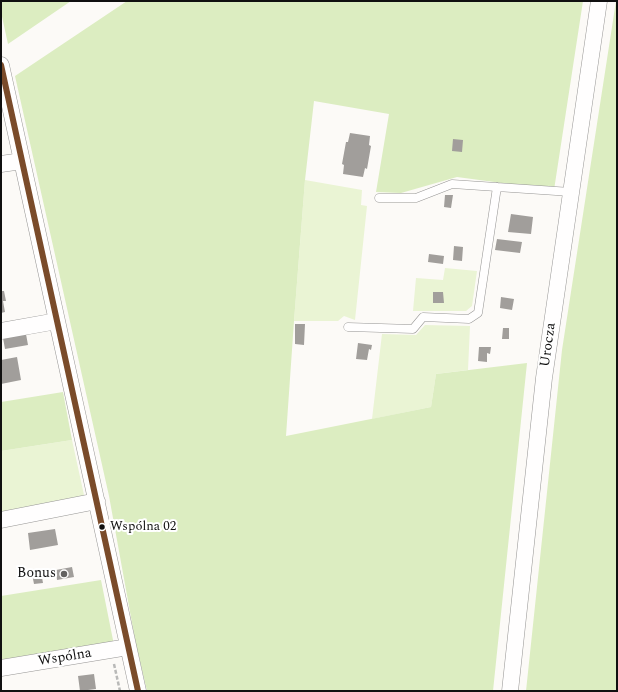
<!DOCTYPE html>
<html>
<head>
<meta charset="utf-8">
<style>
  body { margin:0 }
  #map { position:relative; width:618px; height:692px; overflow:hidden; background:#fcfaf7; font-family:Spectral,serif }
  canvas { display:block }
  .frame { position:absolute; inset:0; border:2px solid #101010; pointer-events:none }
</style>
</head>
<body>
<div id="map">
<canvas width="618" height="692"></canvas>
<div class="frame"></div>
</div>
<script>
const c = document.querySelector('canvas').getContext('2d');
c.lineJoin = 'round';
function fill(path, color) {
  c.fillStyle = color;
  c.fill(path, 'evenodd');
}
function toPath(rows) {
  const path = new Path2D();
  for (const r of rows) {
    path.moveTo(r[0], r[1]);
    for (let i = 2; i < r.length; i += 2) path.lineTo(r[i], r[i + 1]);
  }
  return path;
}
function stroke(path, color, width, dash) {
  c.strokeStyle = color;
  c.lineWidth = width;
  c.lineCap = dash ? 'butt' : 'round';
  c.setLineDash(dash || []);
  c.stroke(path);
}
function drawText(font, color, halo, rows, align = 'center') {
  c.font = font + ' Spectral,serif';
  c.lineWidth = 4;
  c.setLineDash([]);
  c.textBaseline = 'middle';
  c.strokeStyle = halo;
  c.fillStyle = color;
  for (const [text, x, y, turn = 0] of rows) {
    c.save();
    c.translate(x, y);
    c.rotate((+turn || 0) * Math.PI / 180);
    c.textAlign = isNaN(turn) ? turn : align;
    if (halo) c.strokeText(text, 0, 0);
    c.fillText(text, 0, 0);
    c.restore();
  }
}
const green = toPath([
  [305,180,362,190,361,205,367,206,355,320,344,316,338,321,294,321],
  [445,268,477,271,472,306,466,311,413,311,416,278,443,280],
  [425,325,470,326,468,370,436,374,431,407,372,419,382,334,416,335],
  [72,440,84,495,79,499,1,515,1,451]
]);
const forest = toPath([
  [1,1,71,1,8,44,1,12],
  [127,1,583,1,554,190,457,177,401,193,376,192,389,114,314,101,305,180,294,321,286,436,431,407,436,374,527,363,493,691,147,691,136,645,109,496,15,76],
  [616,1,617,691,526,691,562,350],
  [63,392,72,440,1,451,1,402],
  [101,580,114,645,1,663,1,596]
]);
const building = toPath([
  [350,133,370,136,369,145,371,146,367,169,365,168,363,177,343,174,344,165,342,164,346,142,348,142],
  [453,139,463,140,462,152,452,151],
  [445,195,453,195,451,208,444,207],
  [511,214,533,217,531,234,508,232],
  [497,239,522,242,520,253,495,250],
  [454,246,463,247,462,261,453,260],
  [429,254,444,256,443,264,428,262],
  [1,291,4,291,6,301,3,301,5,312,1,313],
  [433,292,443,292,444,303,433,303],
  [501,297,514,299,512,310,500,308],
  [295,324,305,324,304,345,295,344],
  [503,328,509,328,509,339,502,339],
  [26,334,28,345,5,349,3,338],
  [358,343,372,345,371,350,369,349,367,360,356,359],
  [479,347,491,347,490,354,487,353,487,362,478,361],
  [17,357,21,380,1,384,1,360],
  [55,529,58,545,30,550,28,533],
  [72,567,74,577,57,580,56,570],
  [41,572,43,583,34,584,32,574],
  [94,674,96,689,80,691,78,676]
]);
const path = toPath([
  [114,664,120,691]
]);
const service = toPath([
  [379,198,416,198,452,184,571,192],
  [348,327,413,329,423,317,469,319,478,313,497,187]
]);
const minor = toPath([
  [1,65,138,691],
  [1,164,22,161],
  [1,331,57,321],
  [1,520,97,501],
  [1,668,128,647],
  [510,691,544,378,599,1]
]);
const bus1 = toPath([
  [1,65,138,691]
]);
const markers = [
  [102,527,3.5,"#101010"],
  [64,574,4,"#636261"]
];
const busNames = [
  ["Wspólna 02",110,527]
];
const streetNames = [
  ["Urocza",549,345,-82],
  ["Wspólna",65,658,-9]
];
const poiNames = [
  ["Bonus",56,574]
];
fill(green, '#eaf4d4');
fill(forest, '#dcedc1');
fill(building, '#a19e9b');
stroke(service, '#969594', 9);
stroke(minor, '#969594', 17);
stroke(path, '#b9b9b8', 2.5, [4, 2]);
stroke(service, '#fffefe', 8);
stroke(minor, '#fffefe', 16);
stroke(bus1, '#7a4b2a', 6);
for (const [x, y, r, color] of markers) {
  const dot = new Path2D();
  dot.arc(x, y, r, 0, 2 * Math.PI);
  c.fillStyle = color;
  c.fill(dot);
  stroke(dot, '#fff', 1.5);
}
drawText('13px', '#101010', '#fff', busNames, 'left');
drawText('14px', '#101010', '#fff', streetNames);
drawText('14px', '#101010', '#fff', poiNames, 'right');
</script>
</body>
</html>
